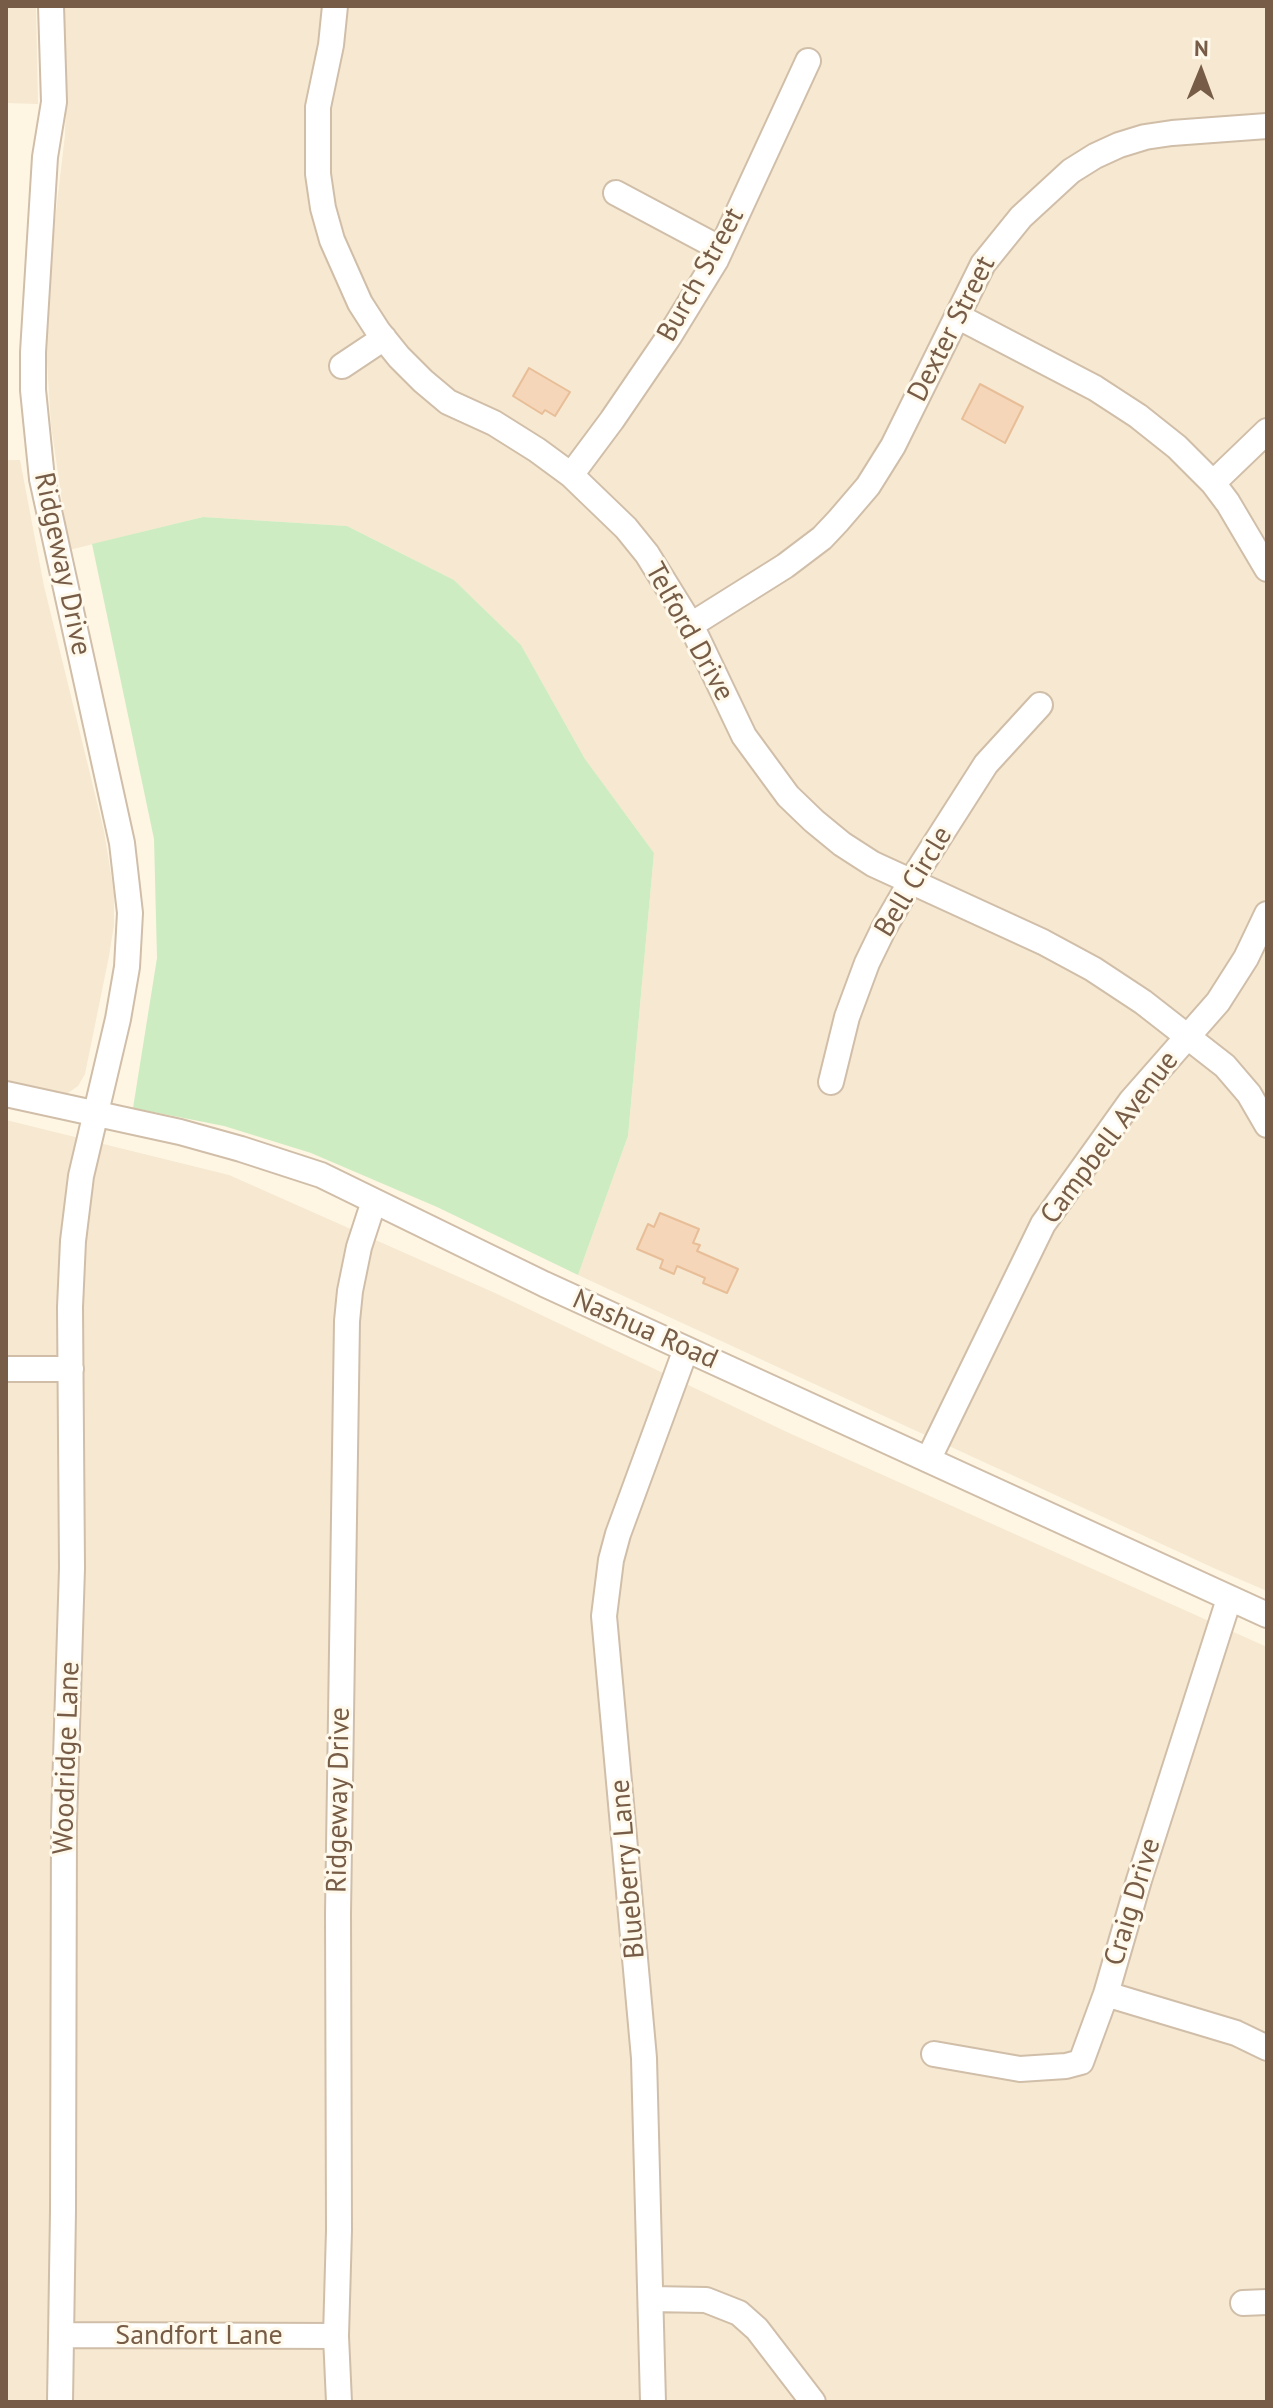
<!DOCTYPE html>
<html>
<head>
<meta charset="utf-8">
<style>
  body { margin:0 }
  #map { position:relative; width:1273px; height:2408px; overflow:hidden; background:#fef6e3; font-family:"PT Sans",sans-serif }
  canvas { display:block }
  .frame { position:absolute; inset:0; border:8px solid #775d47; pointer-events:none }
  .north { position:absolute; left:1161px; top:32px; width:80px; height:80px; -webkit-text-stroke:6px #fff9eb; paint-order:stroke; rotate:1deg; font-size:22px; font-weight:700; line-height:32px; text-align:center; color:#775d47 }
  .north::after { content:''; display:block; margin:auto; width:28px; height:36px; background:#775d47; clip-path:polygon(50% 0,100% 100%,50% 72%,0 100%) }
</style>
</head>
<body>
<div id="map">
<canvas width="1273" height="2408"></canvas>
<div class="frame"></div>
<div class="north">N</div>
</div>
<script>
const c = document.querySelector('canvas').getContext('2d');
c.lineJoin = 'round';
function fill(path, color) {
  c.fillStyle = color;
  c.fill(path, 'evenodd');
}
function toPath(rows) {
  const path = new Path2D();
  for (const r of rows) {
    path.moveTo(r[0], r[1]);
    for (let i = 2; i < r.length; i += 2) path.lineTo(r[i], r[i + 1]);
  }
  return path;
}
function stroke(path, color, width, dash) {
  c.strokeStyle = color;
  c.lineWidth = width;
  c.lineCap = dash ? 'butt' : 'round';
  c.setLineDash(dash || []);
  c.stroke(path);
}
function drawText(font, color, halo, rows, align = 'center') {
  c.font = font + ' "PT Sans",sans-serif';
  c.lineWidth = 6;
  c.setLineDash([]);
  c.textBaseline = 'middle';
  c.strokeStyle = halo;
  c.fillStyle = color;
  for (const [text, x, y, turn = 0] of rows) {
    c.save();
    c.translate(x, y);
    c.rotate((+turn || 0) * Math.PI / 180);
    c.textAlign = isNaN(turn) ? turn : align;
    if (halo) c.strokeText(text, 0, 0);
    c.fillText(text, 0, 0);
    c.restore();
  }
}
const residential = toPath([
  [6,6,36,6,38,104,6,103],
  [64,6,1267,6,1267,1591,1218,1570,578,1275,628,1136,654,853,585,759,521,645,454,580,347,526,203,517,69,550,51,425,44,314,65,135,66,105],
  [6,460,20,460,44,586,104,831,114,893,114,925,109,956,85,1074,78,1086,68,1093,60,1095,6,1081],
  [6,1120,229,1175,495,1293,789,1433,1267,1647,1267,2402,664,2402,659,2107,654,2043,643,2402,6,2402]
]);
const green = toPath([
  [203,517,347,526,454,580,521,645,585,759,654,853,628,1136,578,1275,437,1207,311,1153,224,1126,133,1108,157,958,154,839,92,544]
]);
const building = toPath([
  [529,368,570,392,555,416,545,410,542,414,513,396,529,368],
  [980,384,1023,407,1005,443,962,419,980,384],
  [660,1213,699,1229,693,1243,700,1245,697,1251,738,1269,727,1293,703,1283,705,1278,677,1266,674,1274,660,1268,663,1260,637,1249,648,1224,654,1227,660,1213]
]);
const minor = toPath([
  [51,6,54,102,45,157,33,352,33,390,42,479,122,843,130,913,127,967,118,1019,81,1176,73,1241,70,1307,72,1568,64,1821,63,2211,60,2402],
  [335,6,331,45,318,107,318,174,323,208,332,240,360,303,378,331,399,357,423,381,448,402,494,423,537,450,571,475,626,528,647,554,691,625,744,736,788,796,814,821,842,844,873,864,1043,942,1093,969,1143,1002,1225,1066,1249,1094,1267,1125],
  [616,193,721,249],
  [957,316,1095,388,1138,416,1177,447,1213,483,1228,503,1267,569],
  [342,366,384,338],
  [571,475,612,420,670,335,716,260,808,61],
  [1213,483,1267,431],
  [691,625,785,566,822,538,838,521,868,486,893,446,983,264,1021,217,1071,171,1095,156,1119,145,1145,137,1172,133,1267,126],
  [831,1082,847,1017,867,963,884,928,910,883,986,764,1040,705],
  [6,1094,180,1132,241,1149,321,1175,544,1284,1267,1615],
  [6,1369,71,1369],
  [928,1460,1043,1224,1131,1101,1218,1002,1246,958,1267,914],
  [1106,1994,1236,2033,1267,2048],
  [934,2054,1020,2069,1066,2066,1081,2062,1106,1994,1139,1880,1229,1599],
  [651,2299,706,2300,739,2313,757,2329,813,2402],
  [1243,2303,1267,2302],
  [62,2335,336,2336],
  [339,2402,336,2336,339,2230,338,1913,347,1321,350,1291,359,1247,374,1201],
  [653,2402,644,2058,604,1616,611,1560,618,1534,686,1349]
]);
const streetNames = [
  ["Burch Street",701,275,-61],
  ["Dexter Street",952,329,-63],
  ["Ridgeway Drive",62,564,78],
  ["Telford Drive",689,632,61],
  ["Bell Circle",914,882,-59],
  ["Campbell Avenue",1110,1138,-53],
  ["Nashua Road",645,1330,24],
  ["Woodridge Lane",67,1758,-88],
  ["Ridgeway Drive",339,1800,-89],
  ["Blueberry Lane",628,1869,-95],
  ["Craig Drive",1133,1902,-73],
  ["Sandfort Lane",199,2336]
];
fill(residential, '#f6e8d1');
fill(green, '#ceecc1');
fill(building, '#f5d6b9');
stroke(building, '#e8be98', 2);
stroke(minor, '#d0bea9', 28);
stroke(minor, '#fff', 24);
drawText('28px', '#775d47', '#fff9eb', streetNames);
</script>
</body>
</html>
